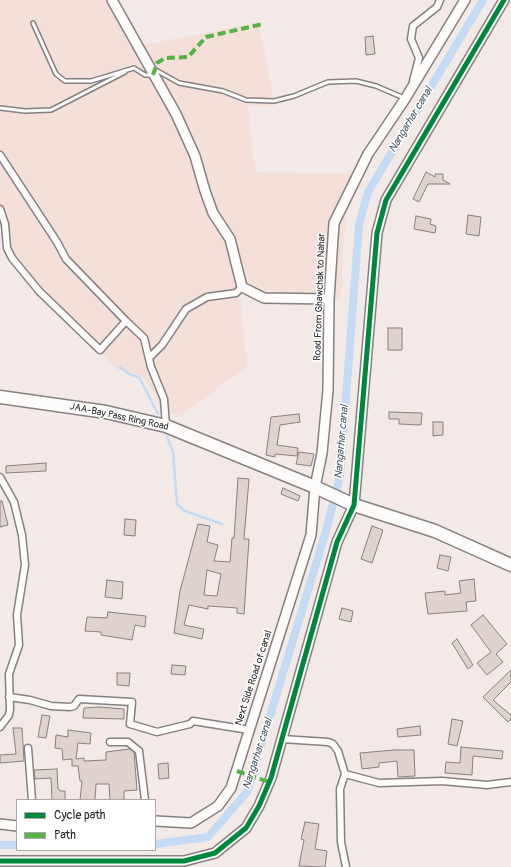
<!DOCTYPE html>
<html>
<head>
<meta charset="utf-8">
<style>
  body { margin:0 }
  #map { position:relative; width:511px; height:867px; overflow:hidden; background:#f3eae7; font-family:Pangolin,sans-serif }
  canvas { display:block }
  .legend { position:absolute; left:16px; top:799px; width:140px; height:52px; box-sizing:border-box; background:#fff; border:1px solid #aaa; margin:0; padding:5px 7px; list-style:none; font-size:12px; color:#2b2b2b }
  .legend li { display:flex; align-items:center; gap:8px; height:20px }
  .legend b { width:20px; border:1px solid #aaa }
</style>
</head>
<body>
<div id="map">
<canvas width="511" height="867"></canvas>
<ul class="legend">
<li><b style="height:5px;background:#00873e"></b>Cycle path</li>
<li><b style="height:5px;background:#56b246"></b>Path</li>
</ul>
</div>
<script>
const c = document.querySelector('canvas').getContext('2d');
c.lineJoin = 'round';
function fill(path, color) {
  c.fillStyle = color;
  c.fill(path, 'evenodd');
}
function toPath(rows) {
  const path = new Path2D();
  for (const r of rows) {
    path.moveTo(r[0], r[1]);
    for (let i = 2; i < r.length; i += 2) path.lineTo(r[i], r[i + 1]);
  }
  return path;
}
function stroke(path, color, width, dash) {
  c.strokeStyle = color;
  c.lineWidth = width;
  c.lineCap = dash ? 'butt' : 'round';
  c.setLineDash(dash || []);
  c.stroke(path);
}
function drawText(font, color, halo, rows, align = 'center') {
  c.font = font + ' Pangolin,sans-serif';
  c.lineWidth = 3;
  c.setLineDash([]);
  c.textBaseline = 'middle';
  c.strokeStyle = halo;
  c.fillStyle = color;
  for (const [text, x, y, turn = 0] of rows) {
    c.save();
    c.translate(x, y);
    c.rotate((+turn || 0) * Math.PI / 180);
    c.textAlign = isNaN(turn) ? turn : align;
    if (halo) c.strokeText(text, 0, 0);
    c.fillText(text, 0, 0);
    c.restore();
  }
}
const built = toPath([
  [0,0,114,0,143,45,259,22,275,106,248,106,255,172,364,174,348,208,343,244,341,300,240,295,247,366,181,416,160,410,157,397,144,379,136,373,118,370,11,260,0,219]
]);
const stream = toPath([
  [120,367,129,374,139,377,158,414],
  [167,437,173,452,177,504,185,511,222,524]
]);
const canal = toPath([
  [155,844,208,837,247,792,326,531,340,476,359,225,368,192,483,0],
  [0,845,17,845]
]);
const building = toPath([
  [373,36,375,54,366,55,365,37,373,36],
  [426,172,435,177,435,174,443,174,443,180,450,184,428,184,419,202,413,199,426,172],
  [468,215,481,217,479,236,466,234,468,215],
  [416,216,431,219,430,224,436,226,435,233,414,229,416,216],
  [388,328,402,328,402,350,388,350,388,328],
  [389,412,422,413,421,425,399,424,399,419,389,419,389,412],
  [299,414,300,422,280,425,277,445,298,448,297,456,275,454,275,457,266,455,271,417,299,414],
  [433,422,443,422,443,435,433,436,433,422],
  [299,452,314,454,311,466,296,464,299,452],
  [46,463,46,471,6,473,6,466,46,463],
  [238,478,249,479,244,539,249,539,244,614,237,613,237,608,208,606,208,609,189,605,184,625,204,629,202,639,174,633,180,591,198,524,210,526,207,542,218,545,214,561,230,562,232,538,234,538,238,478],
  [207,570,221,574,217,596,204,595,207,570],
  [283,488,300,496,298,501,281,494,283,488],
  [0,501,2,501,8,525,0,527,0,501],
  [125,519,136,520,135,536,124,535,125,519],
  [372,526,383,530,372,563,361,559,372,526],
  [440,555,451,557,448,571,437,568,440,555],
  [474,579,476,601,466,602,467,611,428,614,425,593,445,591,445,595,461,593,459,581,474,579],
  [107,580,123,582,122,599,105,597,107,580],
  [342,608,353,611,351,622,339,619,342,608],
  [108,612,146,616,145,627,135,625,132,640,101,635,101,632,85,631,87,617,107,618,108,612],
  [483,615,507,644,496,654,503,662,487,675,477,663,491,652,471,625,483,615],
  [457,639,473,665,468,669,452,643,457,639],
  [172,665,186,666,185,675,171,674,172,665],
  [511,670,511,682,493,700,511,715,511,719,508,722,483,697,511,670],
  [117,673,130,673,129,686,117,685,117,673],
  [99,707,124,709,124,719,83,718,84,708,99,707],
  [42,715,50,716,46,738,38,737,42,715],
  [452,719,463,721,457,746,448,744,452,719],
  [420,726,421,735,398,737,397,729,420,726],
  [13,728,22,728,24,761,0,763,0,755,16,754,13,728],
  [68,730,91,733,90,744,78,743,76,759,84,758,84,761,106,760,106,752,130,749,134,752,137,790,124,791,124,800,110,800,109,784,96,784,95,800,80,800,82,781,80,781,78,766,72,766,72,759,63,760,62,749,55,748,56,735,68,737,68,730],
  [461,747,503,751,502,759,473,756,472,775,445,773,446,762,460,763,461,747],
  [394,750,414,750,415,776,398,777,397,761,379,763,379,767,362,769,360,753,394,750],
  [168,763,169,778,159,779,158,764,168,763],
  [57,769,58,789,59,789,60,791,65,791,65,800,52,800,51,778,35,779,34,770,57,769],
  [305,822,319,824,315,849,327,851,325,867,299,866,304,840,301,839,305,822]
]);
const lane = toPath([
  [33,23,56,74,65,81,91,81,134,68,145,75,152,75],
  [154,69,179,83,223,91,246,100,274,101,294,96,328,82,356,81,376,86,404,98],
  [0,108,25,111,51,110,125,72]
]);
const street = toPath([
  [413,81,419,58,411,39,413,26,437,7,440,0],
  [0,155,57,242,66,259,126,321],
  [0,209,5,224,7,248,12,258,39,291,100,350,126,321,144,338,151,367,164,399,166,426],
  [149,358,162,345,186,309,207,297,236,293,242,287],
  [0,477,14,502,22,535,25,565,17,615,19,645,9,674,10,709,9,715,0,727],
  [9,697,30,700,51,706,70,707,74,706,79,699,132,702,130,724,157,732,190,724,193,721,249,730],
  [282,739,328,742,333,744,338,751,345,774,340,789,341,842,346,867],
  [110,742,128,742,139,751,145,800],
  [28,748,32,800],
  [345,774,379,783,442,781,487,785,511,782]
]);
const secondary = toPath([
  [112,0,176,114,195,156,205,191,213,213,230,239,242,287,264,298,329,299],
  [155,821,191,823,218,806,231,788,311,535,315,487,322,453,328,390,329,299,334,223,368,154,405,99,465,0],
  [0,824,17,826],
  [0,861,184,861,215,853,246,828,259,806,271,778,337,542,354,505,377,233,386,200,504,0]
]);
const highway = toPath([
  [0,397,106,412,166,426,315,487,354,505,435,531,511,565]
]);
const quiet = toPath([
  [153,75,157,63,165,58,188,57,206,37,263,24],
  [237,771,269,782]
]);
const cycleway = toPath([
  [0,861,184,861,215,853,246,828,259,806,271,778,337,542,354,505,377,233,386,200,504,0]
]);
const streetNames = [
  ["Road From Ghawchak to Nahar",320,297,-88],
  ["JAA-Bay Pass Ring Road",119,417,12],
  ["Next Side Road of canal",254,678,-72]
];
const waterNames = [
  ["Nangarhar canal",411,120,-59],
  ["Nangarhar canal",342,442,-85],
  ["Nangarhar canal",258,754,-72]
];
fill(built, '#f4e0d9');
stroke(stream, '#c3dbf4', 2.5);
stroke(canal, '#c3dbf4', 8);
fill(building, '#e0d2cd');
stroke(building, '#858180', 1);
stroke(lane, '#858180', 6);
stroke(street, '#858180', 9);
stroke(secondary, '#858180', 12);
stroke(highway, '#858180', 15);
stroke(lane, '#fdfcfb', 3);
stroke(street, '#fdfcfb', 6);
stroke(secondary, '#fdfcfb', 9);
stroke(highway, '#fdfcfb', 12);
stroke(quiet, '#56b246', 4, [8, 4]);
stroke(cycleway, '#00873e', 5);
drawText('10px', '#2b2b2b', '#fff', streetNames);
drawText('italic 11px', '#535e69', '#fff', waterNames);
</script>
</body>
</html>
